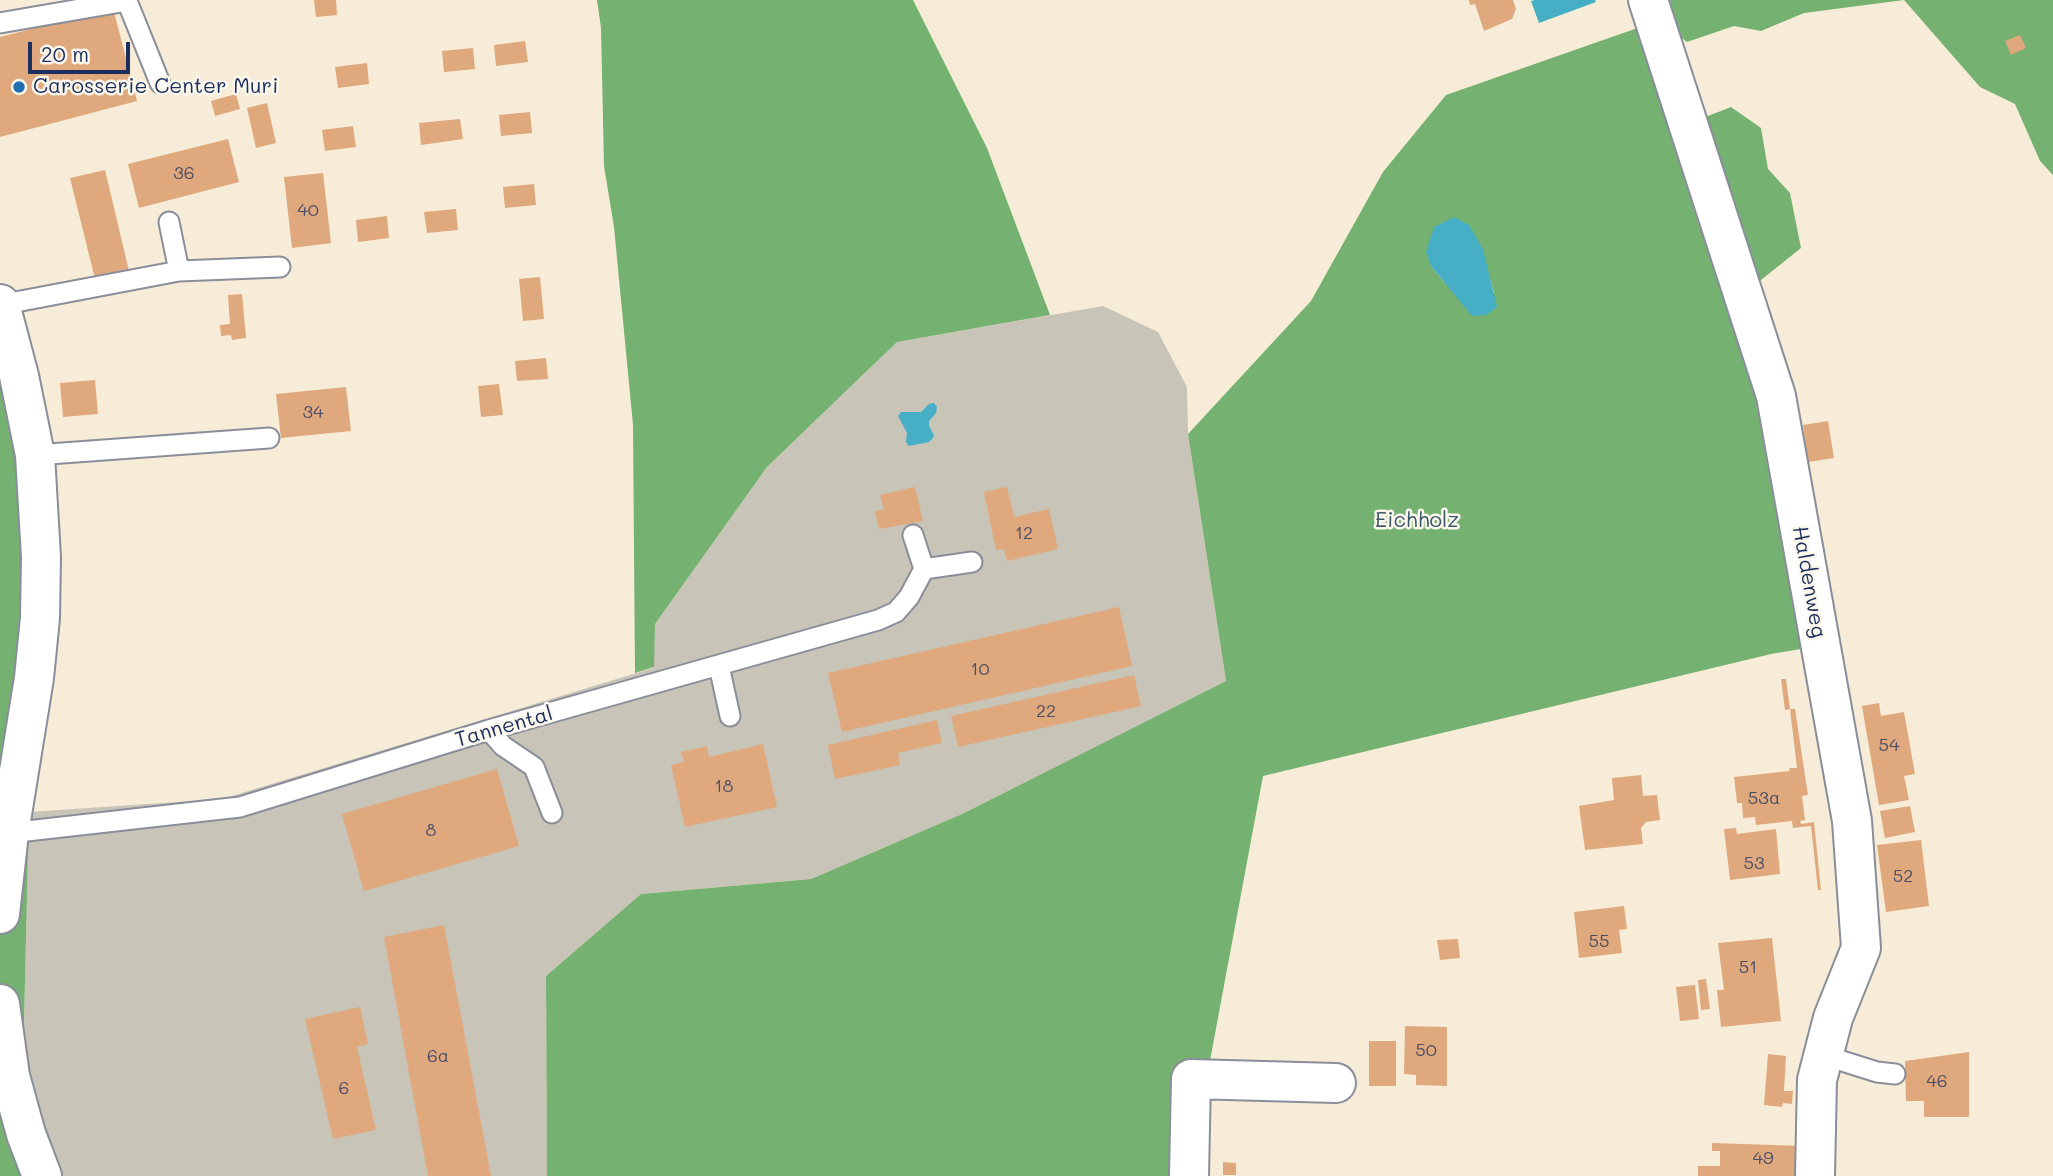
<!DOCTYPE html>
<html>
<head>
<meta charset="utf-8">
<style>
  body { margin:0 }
  #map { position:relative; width:2053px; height:1176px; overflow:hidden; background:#f7ecd7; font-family:Mali,sans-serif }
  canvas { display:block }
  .scale { position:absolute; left:28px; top:42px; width:102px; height:32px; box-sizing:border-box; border:4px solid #1b2f5e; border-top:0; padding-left:9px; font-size:21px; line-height:24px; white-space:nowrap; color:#1b2f5e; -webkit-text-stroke:5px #fbf7ec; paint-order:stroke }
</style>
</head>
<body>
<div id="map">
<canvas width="2053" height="1176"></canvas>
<div class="scale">20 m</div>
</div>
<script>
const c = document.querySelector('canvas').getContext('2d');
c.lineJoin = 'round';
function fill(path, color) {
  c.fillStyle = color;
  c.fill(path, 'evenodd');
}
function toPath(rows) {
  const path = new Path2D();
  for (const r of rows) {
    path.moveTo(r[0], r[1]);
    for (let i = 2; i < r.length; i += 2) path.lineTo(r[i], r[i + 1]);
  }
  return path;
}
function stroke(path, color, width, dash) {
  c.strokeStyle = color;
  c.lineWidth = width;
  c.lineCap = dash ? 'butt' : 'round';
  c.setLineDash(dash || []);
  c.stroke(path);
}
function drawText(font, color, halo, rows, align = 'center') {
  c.font = font + ' Mali,sans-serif';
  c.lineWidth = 5;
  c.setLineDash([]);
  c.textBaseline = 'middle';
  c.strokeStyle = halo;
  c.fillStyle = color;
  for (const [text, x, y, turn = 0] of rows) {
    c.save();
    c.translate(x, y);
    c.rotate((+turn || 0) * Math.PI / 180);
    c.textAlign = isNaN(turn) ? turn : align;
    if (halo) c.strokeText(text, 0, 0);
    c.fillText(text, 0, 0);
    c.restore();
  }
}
const industrial = toPath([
  [1103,306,1158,332,1187,387,1188,434,1226,681,962,814,811,879,641,894,546,976,547,1176,63,1176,23,1065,29,812,222,799,653,668,655,624,767,467,897,342]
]);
const forest = toPath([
  [597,0,913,0,987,148,1050,315,897,342,767,467,655,624,654,667,635,673,633,425,614,227,604,166,601,28],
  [1663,0,2053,0,2053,175,2040,161,2015,104,1980,87,1904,0,1804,13,1761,31,1734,26,1687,42,1670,29],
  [1649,24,1690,123,1731,107,1761,128,1768,169,1790,193,1801,248,1756,284,1754,332,1782,347,1800,440,1813,647,1771,654,1263,776,1196,1136,1198,1176,547,1176,546,976,641,894,811,879,962,814,1226,681,1188,434,1311,301,1383,172,1446,95],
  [1431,266,1488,272,1494,293,1444,282],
  [0,353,26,478,29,812,23,1065,63,1176,0,1176]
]);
const water = toPath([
  [1535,0,1595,0,1596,2,1539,23,1531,1],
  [1454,217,1469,225,1483,249,1497,307,1486,315,1472,316,1431,266,1426,252,1434,227],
  [934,403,937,407,936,413,929,421,929,426,934,435,933,438,929,442,909,446,906,442,907,433,898,416,901,412,921,412,929,404]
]);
const building = toPath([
  [314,0,336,0,337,15,316,17],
  [1469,0,1513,0,1516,9,1512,19,1484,31,1475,4,1470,5],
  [113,8,137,101,0,137,0,37],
  [2020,35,2026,48,2011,55,2005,41],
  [525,41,528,62,496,66,494,45],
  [473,48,475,69,444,72,442,51],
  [367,63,369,84,338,88,335,67],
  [236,94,240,109,215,116,211,101],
  [267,103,276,143,256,148,247,108],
  [530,112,532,133,501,136,499,115],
  [460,119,463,139,421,145,419,123],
  [353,126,356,147,325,151,322,130],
  [228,139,239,182,139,208,128,164],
  [105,170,129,271,95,279,70,178],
  [323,173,331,243,292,248,284,177],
  [534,184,536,205,505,208,503,187],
  [456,209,458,230,427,233,424,212],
  [387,216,389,238,358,242,356,220],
  [540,277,544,319,523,321,519,279],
  [242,294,246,338,232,340,231,335,221,336,220,325,230,324,228,295],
  [546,358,548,379,517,381,515,361],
  [95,380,98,414,63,417,60,383],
  [499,384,503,415,481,417,478,386],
  [346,387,351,431,281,438,276,394],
  [1828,421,1834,458,1808,462,1803,425],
  [915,487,923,521,879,529,875,511,884,510,880,495],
  [1007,487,1014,517,1049,509,1058,549,1007,561,1004,549,996,550,984,492],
  [1119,607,1132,666,842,732,828,673],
  [1134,675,1141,706,958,747,951,716],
  [1781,679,1786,679,1790,709,1785,710],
  [1879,703,1881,716,1904,712,1915,774,1904,776,1909,800,1879,805,1862,706],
  [1790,709,1795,709,1808,795,1802,796,1805,820,1800,821,1801,824,1814,822,1821,890,1818,890,1811,826,1793,828,1792,821,1756,825,1755,817,1743,818,1742,803,1737,803,1734,777,1790,771,1789,768,1797,768],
  [937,720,942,743,898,753,900,765,835,779,828,745],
  [763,744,777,807,685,827,671,765,684,762,681,752,707,746,709,757],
  [497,769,519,846,364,891,342,814],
  [1641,775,1643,796,1657,795,1660,820,1646,822,1641,828,1643,844,1585,850,1579,806,1614,800,1612,778],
  [1910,806,1915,832,1885,838,1880,811],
  [1736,828,1737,834,1776,829,1780,874,1730,880,1724,829],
  [1921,840,1929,906,1886,912,1877,845],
  [1624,906,1627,929,1619,930,1622,953,1579,958,1574,912],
  [444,925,491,1176,428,1176,384,937],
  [1772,938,1781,1021,1721,1027,1717,990,1724,990,1718,943],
  [1458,939,1460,958,1440,960,1437,940],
  [1706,979,1710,1009,1701,1010,1698,980],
  [1695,985,1699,1019,1680,1021,1676,987],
  [360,1007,368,1044,357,1047,376,1130,333,1139,305,1019],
  [1405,1026,1447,1027,1447,1086,1416,1085,1416,1075,1404,1074],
  [1369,1041,1396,1041,1396,1086,1369,1086],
  [1969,1052,1969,1117,1924,1117,1924,1101,1906,1101,1905,1061],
  [1768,1054,1786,1056,1784,1091,1793,1091,1792,1104,1783,1103,1782,1107,1764,1105],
  [1712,1143,1806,1146,1806,1176,1698,1176,1698,1166,1720,1166,1720,1151,1712,1151],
  [1223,1162,1236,1163,1236,1175,1223,1175]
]);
const service = toPath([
  [0,23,127,1,160,83],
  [169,222,179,271],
  [0,305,179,271,280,267],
  [35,455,269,438],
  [913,535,924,569],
  [719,666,730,716],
  [489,730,503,746,534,767,552,813],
  [9,833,240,807,489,730,878,620,896,612,909,597,924,569,972,562],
  [1823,1055,1877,1072,1895,1074]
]);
const minor = toPath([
  [1648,0,1776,396,1852,821,1861,948,1833,1018,1817,1080,1815,1176],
  [0,304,19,376,35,455,41,557,40,618,34,678,9,833,0,914],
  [0,1004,10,1076,26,1134,42,1176],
  [1189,1176,1191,1079,1336,1083]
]);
const markers = [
  [19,87,7,"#1f6fb2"]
];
const numberNames = [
  ["36",184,173],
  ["40",308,210],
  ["34",313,412],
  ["12",1024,533],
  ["10",980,669],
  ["22",1046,711],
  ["54",1889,745],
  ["18",724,786],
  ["53a",1764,798],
  ["8",431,830],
  ["53",1754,863],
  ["52",1903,876],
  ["55",1599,941],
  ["51",1748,967],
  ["50",1426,1050],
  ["6a",438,1056],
  ["46",1937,1081],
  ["6",344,1088],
  ["49",1763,1158]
];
const poiNames = [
  ["Carosserie Center Muri",33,87]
];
const parkNames = [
  ["Eichholz",1417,521]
];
const streetNames = [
  ["Haldenweg",1809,582,80],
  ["Tannental",504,727,-16]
];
fill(industrial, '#c8c4b8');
fill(forest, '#75b170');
fill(water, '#46afc5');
fill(building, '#dfa97d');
stroke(service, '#898e9a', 23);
stroke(minor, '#898e9a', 42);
stroke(service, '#fff', 19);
stroke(minor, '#fff', 38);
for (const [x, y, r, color] of markers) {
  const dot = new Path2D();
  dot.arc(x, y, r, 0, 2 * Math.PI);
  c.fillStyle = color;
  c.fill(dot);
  stroke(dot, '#fbf7ec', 2.5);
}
drawText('18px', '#4c4e66', null, numberNames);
drawText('21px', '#1b2f5e', '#fbf7ec', poiNames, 'left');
drawText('21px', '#395767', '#fbf7ec', parkNames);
drawText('21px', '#1b2f5e', '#fbf7ec', streetNames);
</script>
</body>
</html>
